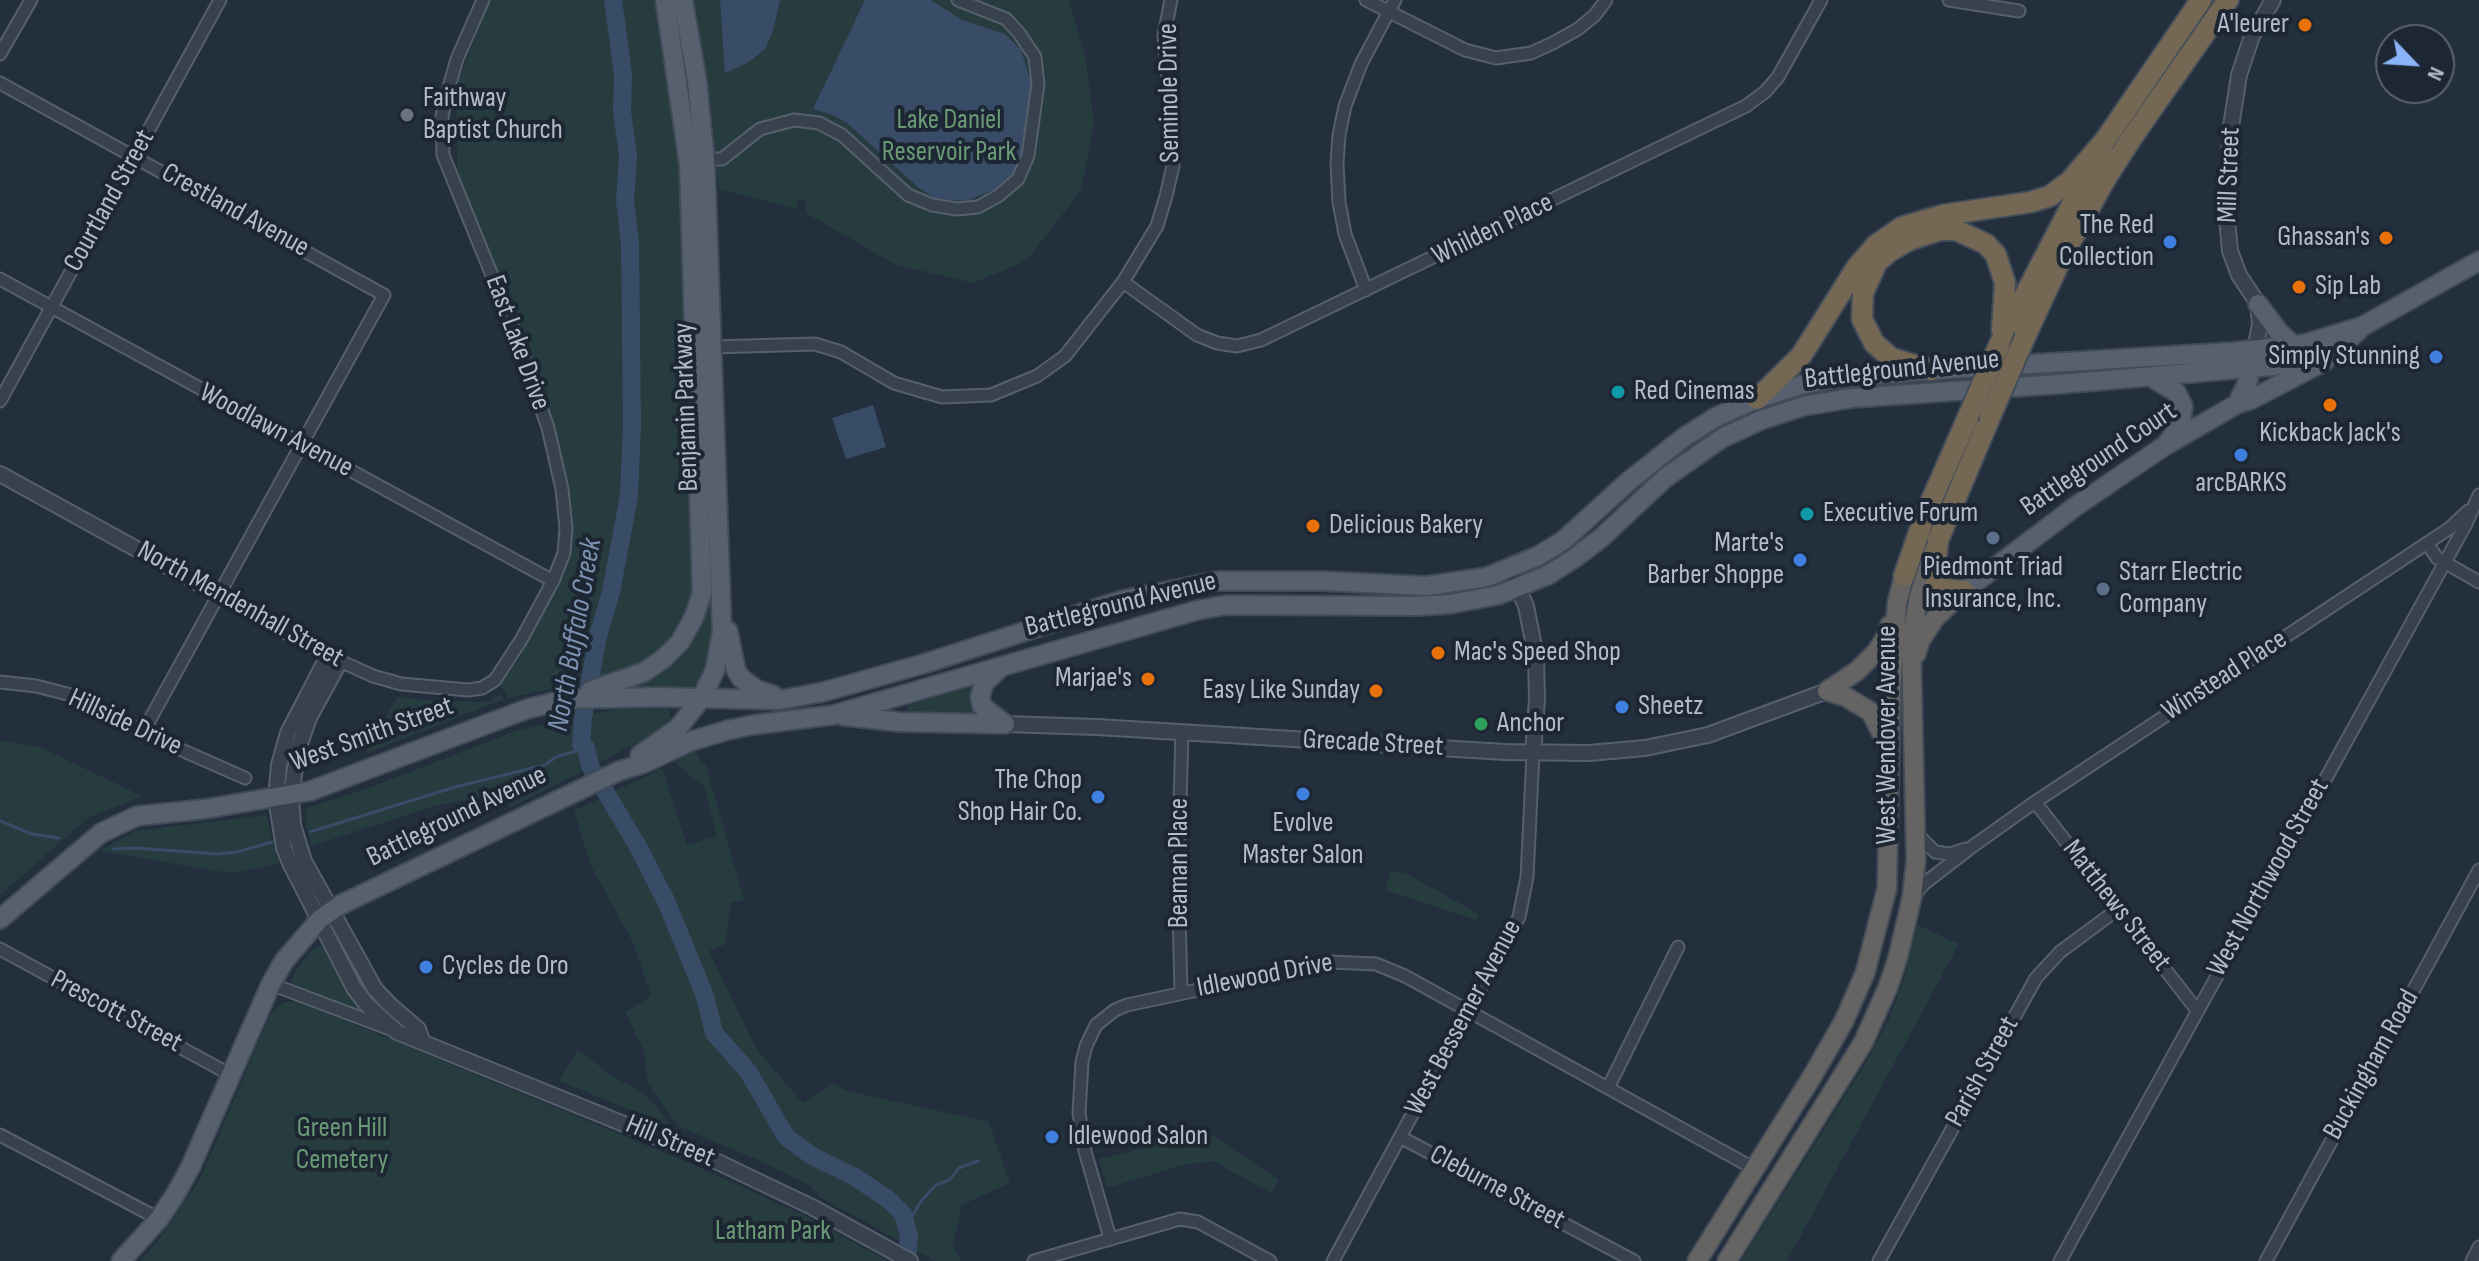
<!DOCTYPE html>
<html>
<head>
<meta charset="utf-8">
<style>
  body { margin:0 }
  #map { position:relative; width:2479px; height:1261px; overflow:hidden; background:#242f3e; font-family:"Sofia Sans Condensed",sans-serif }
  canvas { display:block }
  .north { position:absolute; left:2375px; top:24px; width:80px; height:80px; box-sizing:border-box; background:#1d2633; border:2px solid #59626f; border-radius:50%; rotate:115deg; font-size:22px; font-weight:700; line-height:32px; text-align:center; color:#b4bcc9 }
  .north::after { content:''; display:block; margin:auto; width:28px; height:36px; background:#8ab4f8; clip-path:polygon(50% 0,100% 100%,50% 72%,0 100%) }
</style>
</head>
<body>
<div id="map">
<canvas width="2479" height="1261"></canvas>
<div class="north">N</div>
</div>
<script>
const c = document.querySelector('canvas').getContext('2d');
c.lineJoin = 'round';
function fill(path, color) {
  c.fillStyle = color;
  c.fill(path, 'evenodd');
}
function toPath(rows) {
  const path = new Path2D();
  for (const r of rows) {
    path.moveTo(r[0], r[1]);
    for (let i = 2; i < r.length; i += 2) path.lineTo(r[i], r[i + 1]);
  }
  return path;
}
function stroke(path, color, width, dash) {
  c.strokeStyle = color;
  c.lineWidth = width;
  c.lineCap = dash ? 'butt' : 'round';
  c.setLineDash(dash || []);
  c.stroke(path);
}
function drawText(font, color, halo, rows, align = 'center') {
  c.font = font + ' "Sofia Sans Condensed",sans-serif';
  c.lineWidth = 8;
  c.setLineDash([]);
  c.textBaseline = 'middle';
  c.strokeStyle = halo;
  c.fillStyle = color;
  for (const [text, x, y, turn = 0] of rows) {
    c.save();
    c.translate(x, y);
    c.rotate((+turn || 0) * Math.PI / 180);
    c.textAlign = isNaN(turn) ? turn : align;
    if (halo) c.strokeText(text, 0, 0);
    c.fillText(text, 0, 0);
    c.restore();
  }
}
const green = toPath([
  [490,0,658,0,680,127,684,340,695,591,676,638,636,671,508,698,500,685,517,662,560,580,566,558,556,442,535,371,486,250,457,168,456,87],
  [694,0,1069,0,1085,56,1094,123,1081,191,1026,261,973,283,896,265,806,213,806,200,797,200,797,209,719,189,712,113],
  [711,589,714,589,715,619,711,659,699,688,623,688,641,682,664,670,681,654,694,637,704,617],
  [973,685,981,717,907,711,908,705],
  [501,694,504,699,365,754,397,697,425,700,488,702],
  [643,708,669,709,671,720,653,735,510,808,504,799,478,798,437,805,312,846,306,824,306,808,366,789,518,730,611,710],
  [0,740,40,747,142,796,88,818,0,895],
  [696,751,699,758,706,766,744,900,731,903,725,944,709,951,752,1040,762,1056,803,1103,834,1083,843,1090,989,1122,1010,1183,962,1205,953,1244,961,1261,935,1261,820,1197,811,1186,758,1160,679,1127,648,1084,644,1052,625,1012,651,996,634,944,591,866,574,811,662,768,687,845,717,836,704,786,673,762],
  [266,815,279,864,229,873,99,851,135,831],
  [1391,871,1405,873,1479,914,1476,920,1385,890],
  [1917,925,1959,944,1787,1261,1741,1261,1864,1066,1889,1019,1905,976],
  [319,946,323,948,347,991,370,1017,290,984,299,966,314,948],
  [298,1001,687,1162,810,1218,887,1261,140,1261,157,1242,200,1179,271,1013,284,1002],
  [578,1050,614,1077,640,1091,657,1107,670,1126,559,1081],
  [1169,1130,1206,1131,1279,1180,1271,1193,1213,1161,1183,1165,1107,1188,1099,1159,1156,1145]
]);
const water = toPath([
  [720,0,780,0,773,31,765,49,749,62,725,73],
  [865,0,931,0,962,20,1005,34,1021,50,1031,82,1027,139,1015,171,999,188,966,201,934,198,918,187,847,123,833,115,813,109],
  [873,405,886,447,846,459,832,418]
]);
const stream = toPath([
  [0,821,32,834,59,838],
  [310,832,455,787,545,765,556,757,586,748],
  [113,849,136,848,218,854,237,852,272,842],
  [909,1236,912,1216,922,1200,936,1185,949,1180,959,1168,978,1161]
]);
const river = toPath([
  [613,0,623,74,622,112,628,155,625,200,630,243,632,426,629,496,611,592,598,636,583,718,581,744,586,748,590,766,636,843,666,901,705,996,714,1033,748,1071,786,1137,812,1156,855,1177,889,1200,903,1214,909,1236,907,1261]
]);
const minor = toPath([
  [1366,0,1465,50,1496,58,1531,53,1553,43,1578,29,1595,15,1606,0],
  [1949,0,2019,11],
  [0,54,31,0],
  [0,83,384,295,143,732],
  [705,159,722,159,760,129,794,120,819,123,842,135,908,195,932,205,957,209,978,207,998,196,1018,179,1028,156,1038,84,1035,57,1019,33,1006,19,958,0],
  [0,279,553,581],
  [1123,282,1197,335,1217,343,1237,346,1261,340,1746,106,1765,92,1778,77,1821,0],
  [1366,290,1345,234,1339,202,1337,164,1339,135,1345,106,1361,64,1395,0],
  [713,347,815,344,841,352,894,383,942,397,991,395,1037,376,1065,356,1123,282,1157,226,1166,196,1173,166,1173,137,1164,35,1171,0],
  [0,401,220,0],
  [2427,543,2437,558,2479,582],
  [340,661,373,676,401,684,468,690,482,688,495,680,521,640,553,581,564,553,566,528,562,489,548,428,515,332,443,155,442,116,447,94,457,59,483,0],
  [0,682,36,686,71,695,168,744,245,778],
  [2035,802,2196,1009],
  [1917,834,1935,852,1950,854,1965,849],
  [1912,897,1925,883,1973,846,2035,802,2450,528,2468,511],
  [0,949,231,1075],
  [271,984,390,1029],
  [1181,992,1178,872,1182,733],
  [1609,1086,1678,947],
  [0,1135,159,1219],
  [1402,1138,1634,1261],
  [1110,1238,1085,1151,1079,1113,1082,1062,1086,1046,1096,1025,1115,1010,1127,1005,1330,962,1376,964,1405,976,1753,1168],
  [1034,1261,1180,1219,1198,1222,1270,1261],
  [1333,1261,1519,917,1527,877,1533,754],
  [1879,1261,2036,978,2060,952,2118,909],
  [2060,1261,2466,524,2479,495],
  [2266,1261,2479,870],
  [2472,1261,2479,1247]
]);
const tertiary = toPath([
  [2255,350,2260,324,2258,304,2239,275,2230,251,2227,219,2230,133,2239,75,2252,36,2273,0],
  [0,474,340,661,309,718,298,749,291,795,293,825,304,861,375,989,390,1005,418,1029,422,1040],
  [1509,569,1526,606,1536,656,1537,699,1533,754],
  [329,654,288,733,279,765,276,798,284,848,290,863,354,988,367,1005,397,1032,720,1163,812,1207,910,1261],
  [1005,724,1097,727,1505,752,1589,753,1645,748,1708,735,1827,691]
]);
const primary = toPath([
  [2258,304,2279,332,2294,346],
  [2151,377,2176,392,2183,406,2181,424,2168,442],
  [2237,404,2252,399,2325,361],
  [1964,591,2076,506,2163,447,2237,404,2247,384,2254,357],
  [728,631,736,670,741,678,757,690,773,695],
  [1001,667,984,683,980,697,982,706,1005,724],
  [590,691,644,672,663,659,680,642,694,617,702,593,689,165,665,0],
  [844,716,900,722,1005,724],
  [640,755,678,728,701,699,715,670,722,632,705,159,697,81,683,0],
  [0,919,101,833,137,816,205,809,310,791,527,709,567,699,658,697,779,700,823,692,923,664,1123,600,1218,581,1322,581,1427,586,1487,577,1538,556,1564,540,1630,480,1683,438,1716,417,1757,399,1801,385,1836,378,1931,370,2233,352,2304,344,2363,326,2479,261],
  [121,1261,159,1219,175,1195,190,1168,271,984,284,961,320,919,340,905,619,771,642,764,691,741,728,730,752,725,833,715,1198,610,1226,605,1416,606,1450,604,1498,595,1548,575,1576,557,1601,538,1665,478,1722,438,1761,420,1804,406,1852,398,2060,384,2273,366,2321,354,2342,345,2358,331]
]);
const trunk = toPath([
  [1916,654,1920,641,1935,618,1964,591],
  [1827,691,1857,671,1876,652,1886,637,1890,625],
  [1827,691,1846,697,1871,712,1887,744],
  [1697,1261,1813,1075,1844,1021,1865,973,1887,888,1891,690,1897,603,1904,576],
  [1727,1261,1863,1043,1888,987,1898,957,1912,897,1916,860,1911,640,1919,596,1934,550]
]);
const motorway = toPath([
  [2025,337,2061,259,2106,178,2131,139,2228,0],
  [2000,343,2106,139,2201,0],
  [1931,370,1891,358,1874,343,1862,319,1863,293,1877,262,1890,251,1909,240,1940,230,1956,230,1986,244,1996,255,2005,283,2002,330],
  [1757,399,1801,356,1857,267,1876,245,1902,227,1943,215,2031,202,2050,196,2070,181,2106,139],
  [1904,576,1925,515,1968,417],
  [1964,591,1944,589,1936,582,1935,569,1938,540,1990,417]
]);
const motorwayBridge = toPath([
  [1968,417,2000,343],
  [1990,417,2025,337]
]);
const markers = [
  [2305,25,8,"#e8710a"],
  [407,115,8,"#6b7280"],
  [2386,238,8,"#e8710a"],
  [2170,242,8,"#3f7fe0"],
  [2299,287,8,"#e8710a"],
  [2436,357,8,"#3f7fe0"],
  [1618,392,8,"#0f9aa8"],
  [2330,405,8,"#e8710a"],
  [2241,455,8,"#3f7fe0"],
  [1807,514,8,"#0f9aa8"],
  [1313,526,8,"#e8710a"],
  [1993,538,8,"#5c6f8a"],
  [1800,560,8,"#3f7fe0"],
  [2103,589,8,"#5c6f8a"],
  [1438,653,8,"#e8710a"],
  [1148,679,8,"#e8710a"],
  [1376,691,8,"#e8710a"],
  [1622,707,8,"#3f7fe0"],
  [1481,724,8,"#2e9e5b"],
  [1303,794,8,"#3f7fe0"],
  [1098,797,8,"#3f7fe0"],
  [426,967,8,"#3f7fe0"],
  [1052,1137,8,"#3f7fe0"]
];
const poiNames = [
  ["A'leurer",2289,25,"right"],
  ["Faithway",423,99],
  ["Baptist Church",423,131],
  ["The Red",2154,226,"right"],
  ["Collection",2154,258,"right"],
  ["Ghassan's",2370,238,"right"],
  ["Sip Lab",2315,287],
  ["Simply Stunning",2420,357,"right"],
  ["Red Cinemas",1634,392],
  ["Kickback Jack's",2330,434,"center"],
  ["arcBARKS",2241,484,"center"],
  ["Executive Forum",1823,514],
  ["Delicious Bakery",1329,526],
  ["Marte's",1784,544,"right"],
  ["Barber Shoppe",1784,576,"right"],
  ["Piedmont Triad",1993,568,"center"],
  ["Insurance, Inc.",1993,600,"center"],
  ["Starr Electric",2119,573],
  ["Company",2119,605],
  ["Mac's Speed Shop",1454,653],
  ["Marjae's",1132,679,"right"],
  ["Easy Like Sunday",1360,691,"right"],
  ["Sheetz",1638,707],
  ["Anchor",1497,724],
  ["The Chop",1082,781,"right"],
  ["Shop Hair Co.",1082,813,"right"],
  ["Evolve",1303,824,"center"],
  ["Master Salon",1303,856,"center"],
  ["Cycles de Oro",442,967],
  ["Idlewood Salon",1068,1137]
];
const streetNames = [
  ["Seminole Drive",1170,93,-91],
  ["Mill Street",2230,175,-88],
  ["Courtland Street",110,201,-61],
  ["Crestland Avenue",235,211,29],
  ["Whilden Place",1493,230,-26],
  ["East Lake Drive",517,343,70],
  ["Battleground Avenue",1902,370,-6],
  ["Benjamin Parkway",687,407,-92],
  ["Woodlawn Avenue",276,431,28],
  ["Battleground Court",2099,460,-34],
  ["North Mendenhall Street",240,605,29],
  ["Battleground Avenue",1121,605,-14],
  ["Winstead Place",2225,676,-33],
  ["Hillside Drive",125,723,25],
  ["West Smith Street",372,735,-20],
  ["West Wendover Avenue",1888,735,-90],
  ["Grecade Street",1373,744,3],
  ["Battleground Avenue",457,817,-26],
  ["Beaman Place",1180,863,-90],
  ["West Northwood Street",2269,878,-61],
  ["Matthews Street",2116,906,52],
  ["Idlewood Drive",1265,976,-11],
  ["Prescott Street",116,1012,28],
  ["West Bessemer Avenue",1464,1018,-62],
  ["Buckingham Road",2372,1065,-61],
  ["Parish Street",1983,1072,-61],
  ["Hill Street",670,1142,23],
  ["Cleburne Street",1497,1188,28]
];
const parkNames = [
  ["Lake Daniel",949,121],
  ["Reservoir Park",949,153],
  ["Green Hill",342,1129],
  ["Cemetery",342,1161],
  ["Latham Park",773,1232]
];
const waterNames = [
  ["North Buffalo Creek",576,635,-80]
];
fill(green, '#263c3f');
fill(water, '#394c67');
stroke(stream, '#394c67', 3);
stroke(river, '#394c67', 18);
stroke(minor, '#565f6c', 15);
stroke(tertiary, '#565f6c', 18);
stroke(primary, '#414a57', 22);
stroke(trunk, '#434c59', 22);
stroke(motorway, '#434c59', 24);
stroke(minor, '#38414e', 11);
stroke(tertiary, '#38414e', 14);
stroke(primary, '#56606e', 18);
stroke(trunk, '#656462', 18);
stroke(motorway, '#746855', 20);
stroke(motorwayBridge, '#434c59', 24, []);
stroke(motorwayBridge, '#746855', 20);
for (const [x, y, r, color] of markers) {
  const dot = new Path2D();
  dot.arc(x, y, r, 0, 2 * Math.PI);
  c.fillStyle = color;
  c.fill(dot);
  stroke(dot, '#1d2633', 3);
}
drawText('28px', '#b4bcc9', '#1d2633', poiNames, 'left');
drawText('28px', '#b4bcc9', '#1d2633', streetNames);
drawText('28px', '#6b9a76', '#1d2633', parkNames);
drawText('italic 30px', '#7c92b1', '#1d2633', waterNames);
</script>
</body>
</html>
